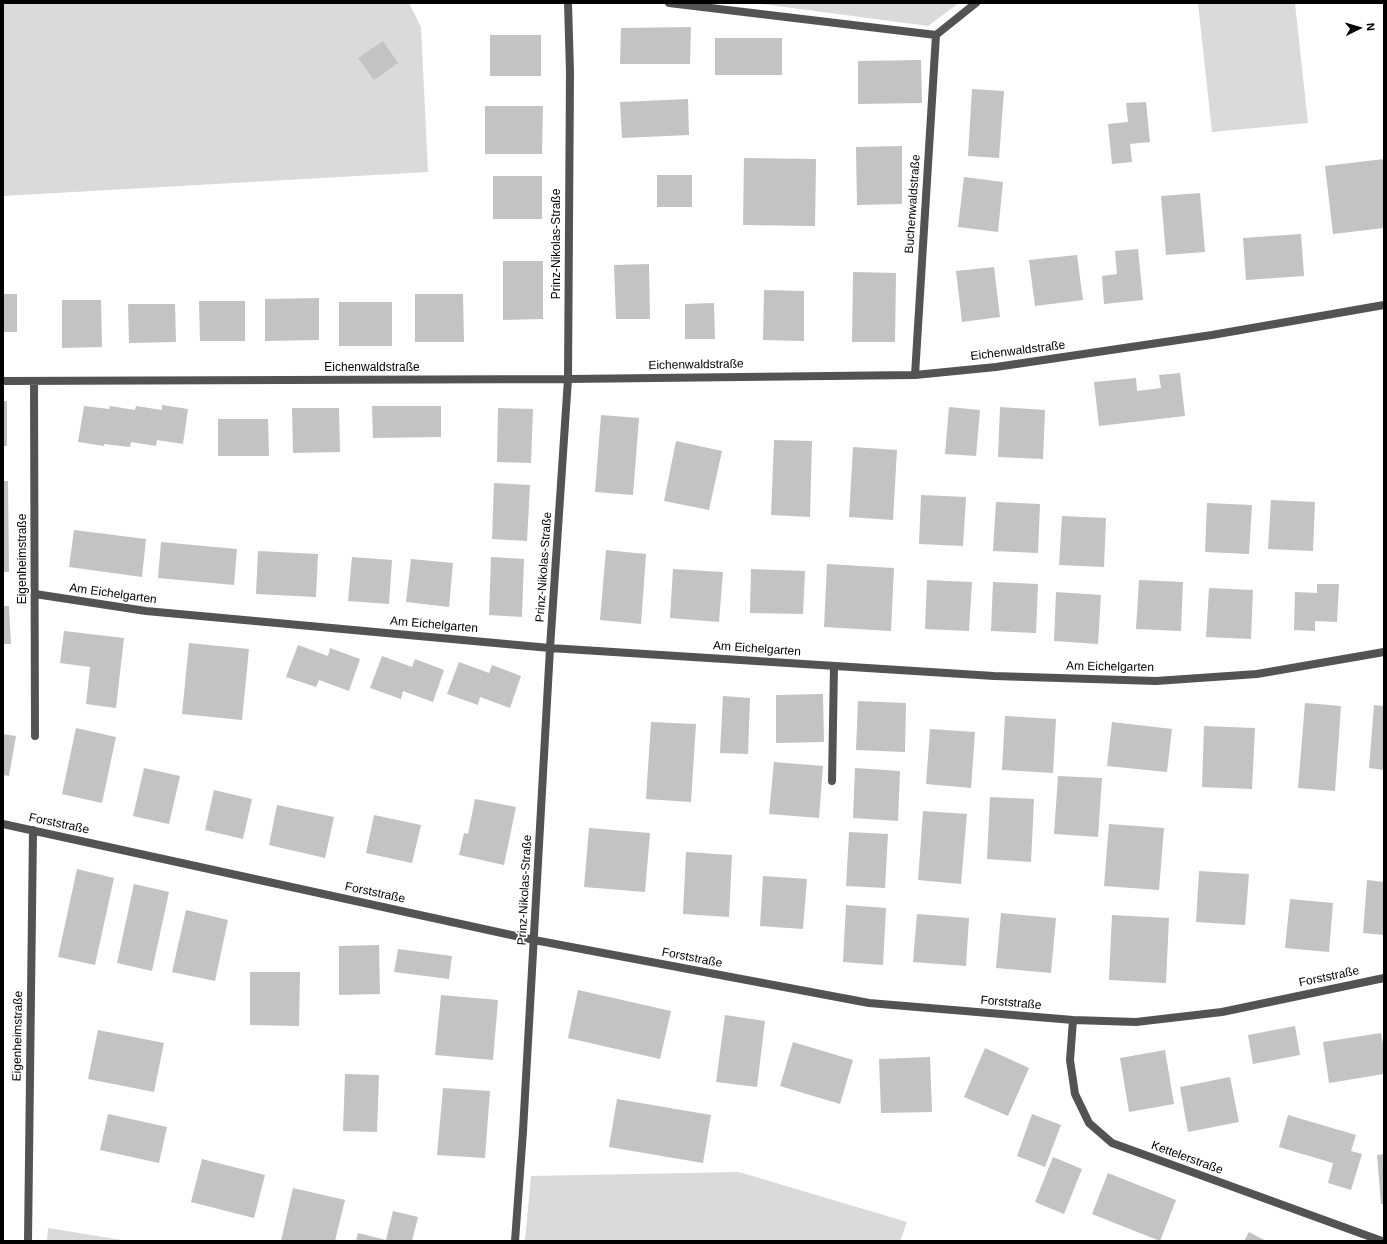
<!DOCTYPE html>
<html>
<head>
<meta charset="utf-8">
<style>
  body { margin:0 }
  #map { position:relative; width:1387px; height:1244px; overflow:hidden; background:#fff; font-family:Arial,sans-serif }
  canvas { display:block }
  .frame { position:absolute; inset:0; border:4px solid #000; pointer-events:none }
  .north { position:absolute; left:1339px; top:8px; width:40px; height:40px; -webkit-text-stroke:3px #fff; paint-order:stroke; rotate:85deg; font-size:11px; font-weight:700; line-height:16px; text-align:center; color:#000 }
  .north::after { content:''; display:block; margin:auto; width:14px; height:18px; background:#000; clip-path:polygon(50% 0,100% 100%,50% 72%,0 100%) }
</style>
</head>
<body>
<div id="map">
<canvas width="1387" height="1244"></canvas>
<div class="frame"></div>
<div class="north">N</div>
</div>
<script>
const c = document.querySelector('canvas').getContext('2d');
c.lineJoin = 'round';
function fill(path, color) {
  c.fillStyle = color;
  c.fill(path, 'evenodd');
}
function toPath(rows) {
  const path = new Path2D();
  for (const r of rows) {
    path.moveTo(r[0], r[1]);
    for (let i = 2; i < r.length; i += 2) path.lineTo(r[i], r[i + 1]);
  }
  return path;
}
function stroke(path, color, width, dash) {
  c.strokeStyle = color;
  c.lineWidth = width;
  c.lineCap = dash ? 'butt' : 'round';
  c.setLineDash(dash || []);
  c.stroke(path);
}
function drawText(font, color, halo, rows, align = 'center') {
  c.font = font + ' Arial,sans-serif';
  c.lineWidth = 3.5;
  c.setLineDash([]);
  c.textBaseline = 'middle';
  c.strokeStyle = halo;
  c.fillStyle = color;
  for (const [text, x, y, turn = 0] of rows) {
    c.save();
    c.translate(x, y);
    c.rotate((+turn || 0) * Math.PI / 180);
    c.textAlign = isNaN(turn) ? turn : align;
    if (halo) c.strokeText(text, 0, 0);
    c.fillText(text, 0, 0);
    c.restore();
  }
}
const green = toPath([
  [3,3,409,3,421,27,428,172,3,196],
  [755,3,959,3,928,26],
  [1198,3,1295,3,1308,123,1212,132],
  [739,1172,907,1222,900,1241,525,1241,531,1176],
  [48,1228,128,1241,47,1241]
]);
const building = toPath([
  [691,27,690,64,620,64,621,28],
  [490,35,541,35,541,76,490,76],
  [715,38,782,38,782,75,715,75],
  [383,41,398,63,374,80,358,58],
  [921,60,922,103,858,104,858,61],
  [972,89,1004,91,999,158,968,156],
  [688,99,689,135,622,138,620,102],
  [1146,102,1150,142,1130,144,1132,162,1112,164,1108,124,1128,122,1126,103],
  [485,106,543,106,542,154,485,154],
  [902,146,902,204,857,205,856,147],
  [744,158,816,159,815,226,743,225],
  [1384,159,1384,228,1333,234,1325,166],
  [657,175,692,175,692,207,657,207],
  [493,176,542,176,542,219,493,219],
  [964,177,1003,182,998,232,958,227],
  [1200,193,1205,252,1166,255,1161,196],
  [1301,234,1304,276,1246,280,1243,238],
  [1138,249,1143,300,1104,304,1102,276,1117,274,1115,251],
  [1077,255,1083,300,1035,306,1029,260],
  [503,261,543,261,543,319,503,320],
  [649,264,650,319,616,319,614,265],
  [994,267,1000,317,962,322,956,271],
  [853,272,896,273,895,342,852,342],
  [764,290,804,291,804,341,763,340],
  [3,294,17,294,17,332,3,332],
  [415,294,463,294,464,342,415,342],
  [319,298,319,340,265,341,265,299],
  [62,300,101,300,102,347,62,348],
  [199,301,245,301,245,341,200,341],
  [339,302,392,302,392,346,339,346],
  [714,303,715,339,685,339,685,304],
  [128,304,175,304,176,342,129,343],
  [1180,373,1185,416,1099,426,1094,382,1136,378,1137,391,1161,388,1159,375],
  [3,401,7,401,7,446,3,446],
  [162,405,188,409,183,444,157,440,156,446,131,442,130,447,104,444,104,446,78,442,84,406,109,409,110,406,135,410,136,406,162,410],
  [372,406,441,406,441,437,373,438],
  [949,407,980,410,976,456,945,454],
  [1000,407,1045,410,1043,459,998,457],
  [292,408,339,408,340,452,293,453],
  [498,408,533,409,531,463,497,462],
  [601,415,639,418,633,495,595,492],
  [218,419,268,419,269,456,218,456],
  [774,440,812,441,810,517,771,515],
  [676,441,722,451,709,510,664,501],
  [853,447,897,450,893,520,849,517],
  [3,481,8,481,9,572,3,572],
  [494,483,530,485,527,541,492,539],
  [921,495,966,497,963,546,919,544],
  [1271,500,1315,502,1313,551,1268,549],
  [996,502,1040,504,1038,553,993,551],
  [1207,503,1252,505,1249,554,1205,552],
  [1062,516,1106,518,1104,567,1059,565],
  [74,530,146,539,142,577,69,567],
  [161,542,237,549,234,585,158,578],
  [606,550,646,554,641,624,600,620],
  [258,551,318,554,316,597,256,594],
  [352,557,392,560,389,604,348,601],
  [491,557,524,559,522,617,489,615],
  [411,559,453,563,449,607,406,602],
  [827,564,894,568,891,631,824,627],
  [673,569,723,572,719,622,670,618],
  [751,569,805,571,803,614,750,613],
  [927,580,972,582,969,631,925,629],
  [1139,580,1183,582,1181,631,1136,629],
  [993,582,1038,584,1036,633,991,631],
  [1317,584,1339,584,1337,622,1315,621,1315,631,1294,630,1295,592,1317,593],
  [1209,588,1253,590,1251,639,1206,637],
  [1056,592,1101,595,1098,644,1054,641],
  [3,606,9,606,11,644,3,644],
  [64,631,124,638,116,708,86,704,90,667,60,663],
  [189,643,249,649,242,720,182,714],
  [298,645,328,656,330,648,360,659,349,691,319,680,316,687,286,677],
  [382,656,412,667,415,659,444,670,433,702,403,691,401,699,370,688],
  [459,662,489,673,492,665,521,676,510,708,480,697,478,705,447,694],
  [823,694,824,742,776,743,776,695],
  [723,696,750,698,748,754,720,753],
  [858,701,906,703,905,752,856,750],
  [1305,703,1341,706,1335,791,1298,788],
  [1374,705,1384,706,1384,770,1369,768],
  [1005,716,1056,719,1053,773,1002,770],
  [651,722,696,724,691,802,646,799],
  [1112,722,1172,729,1167,772,1107,766],
  [1204,726,1255,728,1252,789,1202,787],
  [76,728,116,737,102,803,62,794],
  [930,729,975,732,971,788,926,784],
  [3,734,16,736,9,776,3,775],
  [774,762,823,766,819,818,769,814],
  [144,768,180,776,169,824,133,816],
  [855,768,900,771,898,821,853,818],
  [1058,776,1102,778,1098,837,1054,834],
  [214,790,252,799,243,839,205,830],
  [990,797,1034,799,1031,862,987,859],
  [475,799,516,807,504,865,459,855,464,833,468,834],
  [277,805,334,817,325,858,269,845],
  [923,811,967,814,961,884,918,880],
  [374,815,421,825,412,863,366,853],
  [1109,824,1164,828,1159,890,1104,886],
  [589,828,650,833,645,892,584,887],
  [849,832,888,834,885,888,846,886],
  [686,852,732,855,729,917,683,914],
  [77,869,114,878,95,965,58,957],
  [1199,871,1249,874,1245,925,1196,922],
  [763,876,807,879,803,929,760,926],
  [1367,880,1384,882,1384,935,1363,933],
  [134,884,169,892,152,971,117,963],
  [1290,899,1333,903,1329,952,1285,948],
  [846,905,886,908,883,965,843,962],
  [186,910,228,920,215,981,172,972],
  [1001,913,1056,918,1051,973,996,968],
  [917,914,969,918,966,966,913,962],
  [1112,915,1169,918,1166,983,1109,980],
  [379,945,380,994,339,995,339,946],
  [398,949,452,956,449,979,394,972],
  [250,972,300,972,299,1026,250,1025],
  [578,990,671,1011,660,1059,568,1038],
  [441,995,498,1000,493,1060,435,1055],
  [725,1015,765,1021,757,1087,716,1082],
  [1295,1026,1300,1055,1253,1064,1248,1035],
  [98,1030,164,1043,154,1092,88,1079],
  [1381,1033,1384,1050,1384,1074,1329,1083,1323,1042],
  [793,1042,853,1060,840,1104,780,1086],
  [985,1048,1029,1068,1008,1116,964,1097],
  [1165,1050,1174,1104,1129,1112,1120,1058],
  [930,1057,932,1112,881,1113,879,1059],
  [345,1074,379,1075,377,1132,343,1131],
  [1230,1077,1239,1122,1188,1132,1180,1087],
  [443,1088,490,1091,485,1158,437,1155],
  [617,1099,711,1115,703,1163,609,1147],
  [108,1114,167,1127,159,1163,100,1150],
  [1032,1114,1061,1125,1045,1167,1017,1156],
  [1288,1115,1356,1135,1351,1151,1362,1154,1351,1190,1328,1183,1333,1163,1279,1147],
  [1384,1154,1384,1204,1381,1204,1377,1155],
  [1053,1157,1082,1169,1064,1214,1035,1202],
  [202,1159,265,1175,254,1218,191,1202],
  [1108,1173,1176,1200,1160,1241,1092,1214],
  [293,1188,345,1200,335,1241,281,1241],
  [393,1211,418,1217,412,1241,356,1241,358,1233,386,1240],
  [1249,1232,1266,1241,1244,1241]
]);
const service = toPath([
  [832,781,834,666],
  [515,1241,523,1131]
]);
const minor = toPath([
  [669,3,936,35],
  [915,375,936,35,976,3],
  [3,381,568,379,915,375,996,367,1212,335,1384,305],
  [34,381,35,736],
  [35,594,146,611,550,648,994,676,1156,681,1257,674,1384,652],
  [3,824,534,940,869,1003,1073,1020,1136,1022,1222,1012,1384,978],
  [1073,1020,1070,1060,1075,1094,1089,1123,1112,1143,1382,1241],
  [523,1131,550,648,568,379,570,72,568,3],
  [28,1241,33,830]
]);
const streetNames = [
  ["Buchenwaldstraße",913,204,-86],
  ["Prinz-Nikolas-Straße",557,244,-90],
  ["Eichenwaldstraße",1018,351,-7],
  ["Eichenwaldstraße",696,365,-1],
  ["Eichenwaldstraße",372,368],
  ["Eigenheimstraße",23,559,-90],
  ["Prinz-Nikolas-Straße",544,567,-86],
  ["Am Eichelgarten",113,594,8],
  ["Am Eichelgarten",434,625,5],
  ["Am Eichelgarten",757,649,4],
  ["Am Eichelgarten",1110,667,1],
  ["Forststraße",59,824,12],
  ["Prinz-Nikolas-Straße",525,890,-87],
  ["Forststraße",375,893,12],
  ["Forststraße",692,958,11],
  ["Forststraße",1329,977,-12],
  ["Forststraße",1011,1003,5],
  ["Eigenheimstraße",18,1036,-89],
  ["Kettelerstraße",1187,1158,20]
];
fill(green, '#dadada');
fill(building, '#c3c3c3');
stroke(service, '#535353', 8);
stroke(minor, '#535353', 8);
drawText('12px', '#000', '#fff', streetNames);
</script>
</body>
</html>
